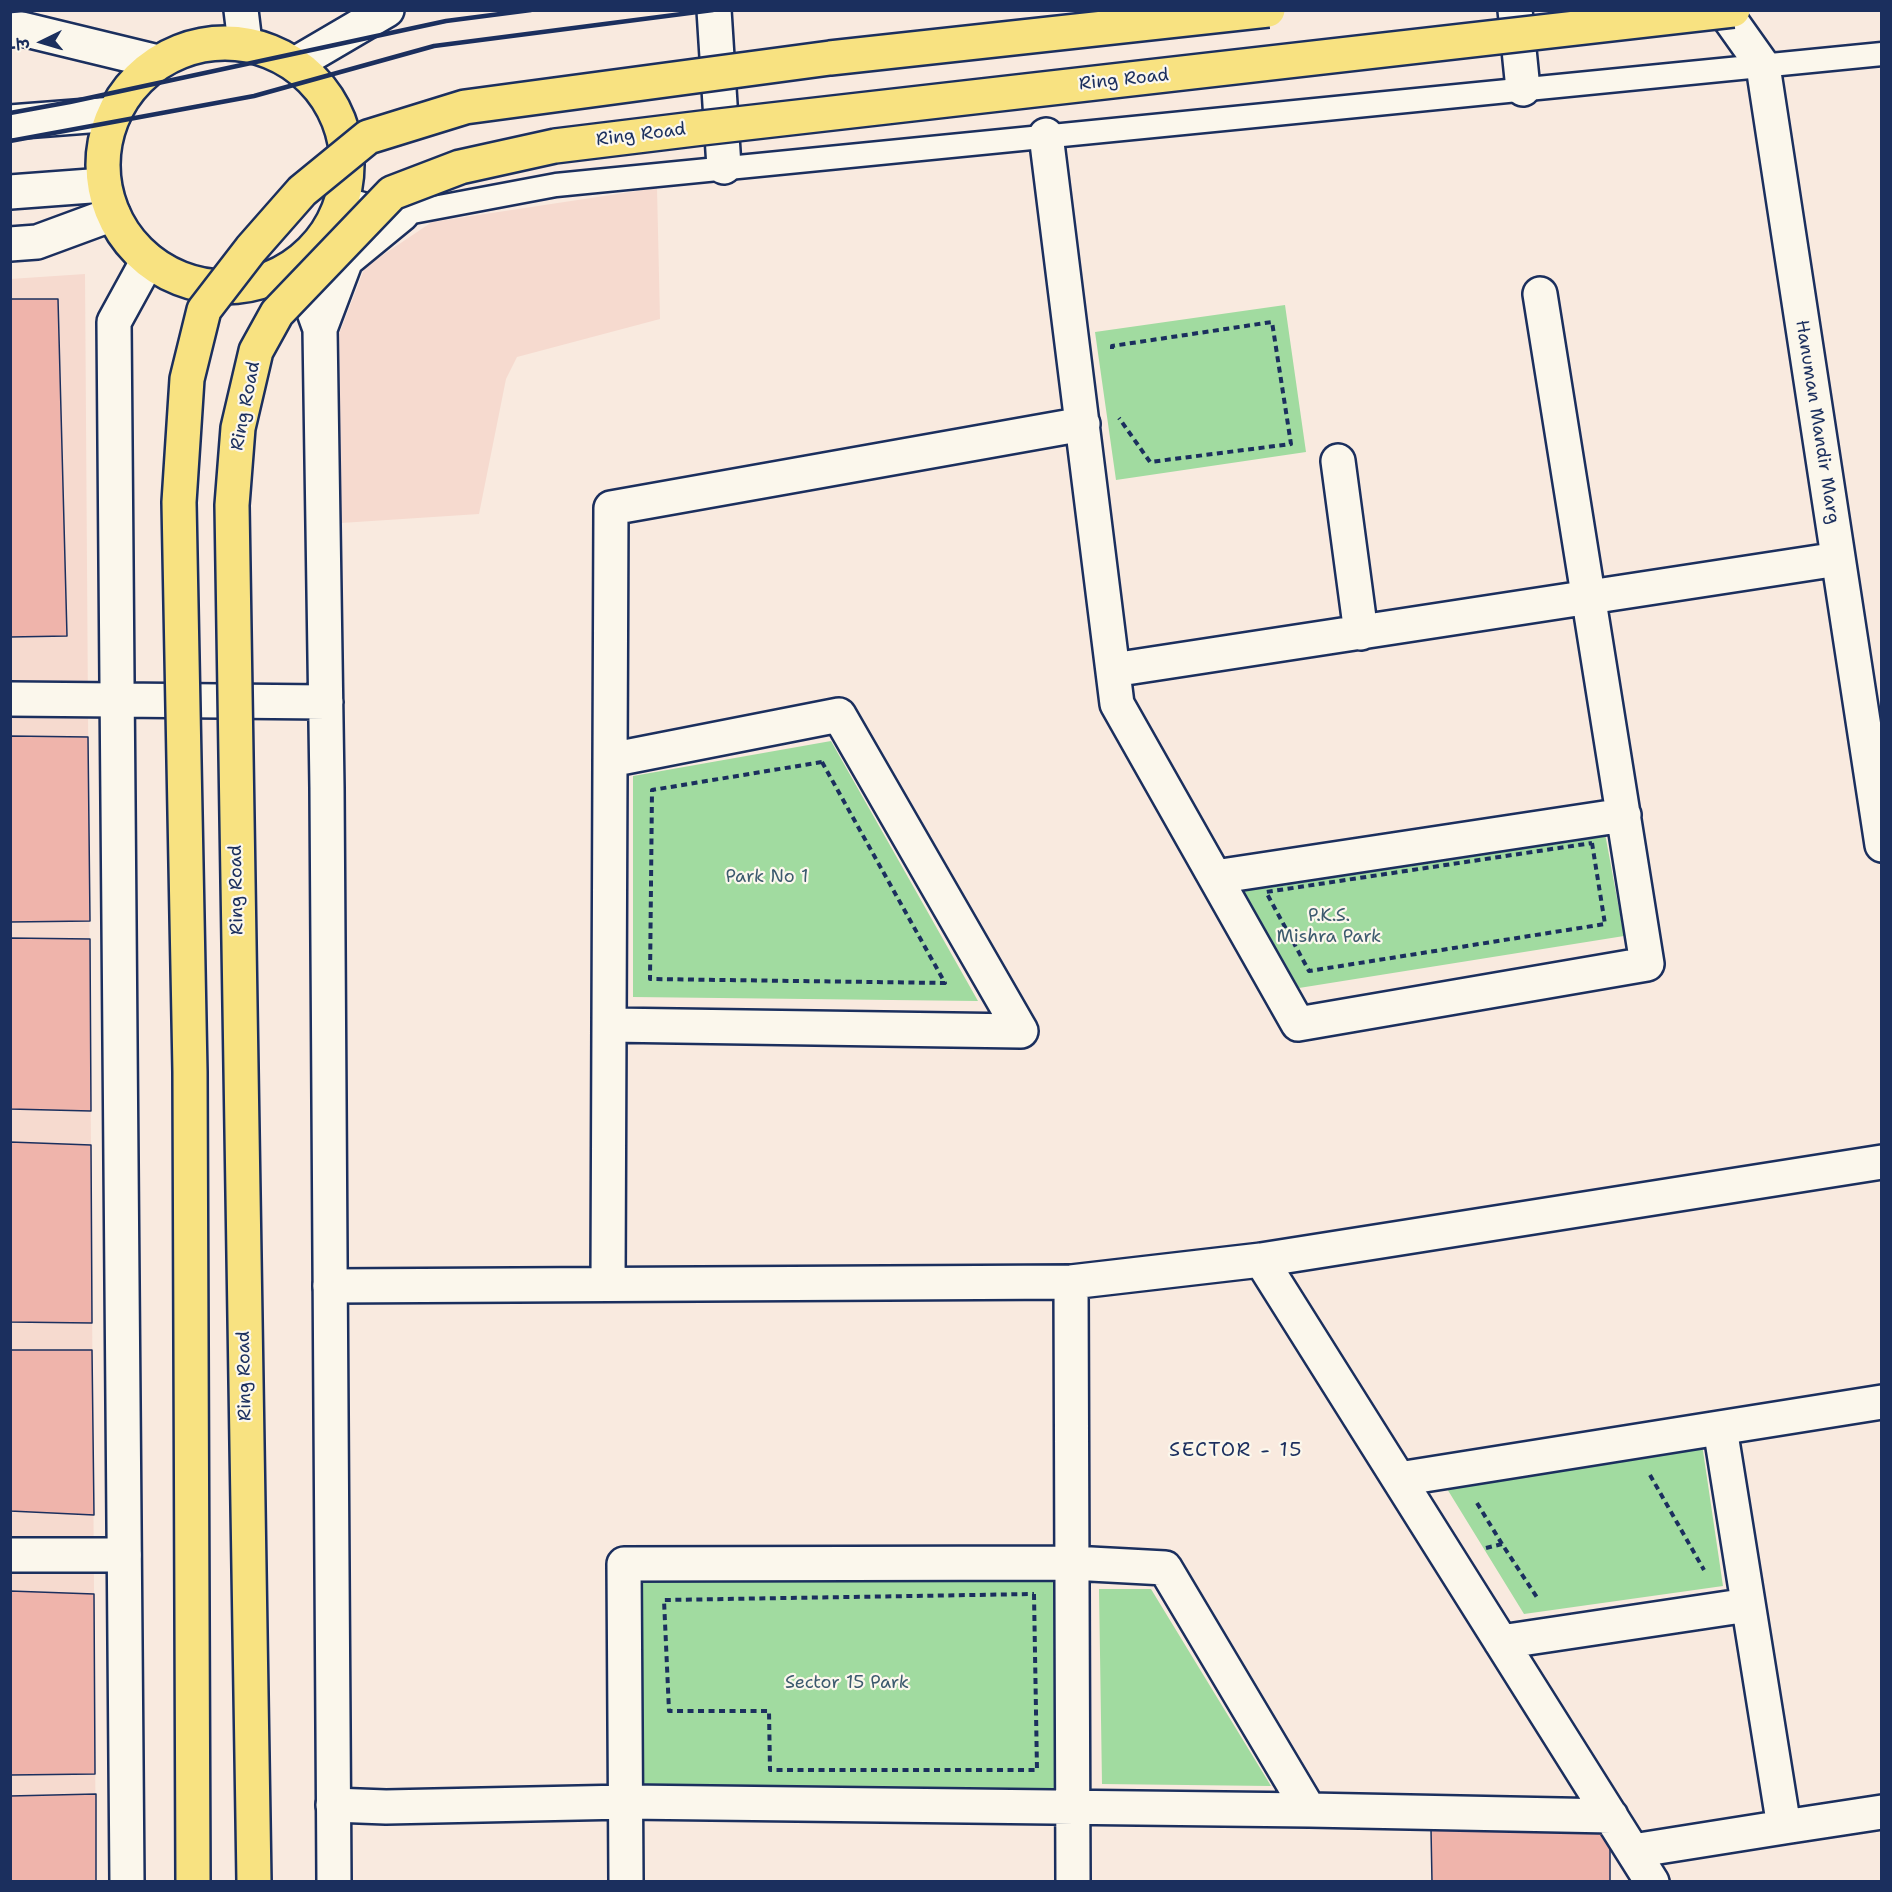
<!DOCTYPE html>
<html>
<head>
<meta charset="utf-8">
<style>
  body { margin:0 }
  #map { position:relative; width:1892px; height:1892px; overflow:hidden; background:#f9eadf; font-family:"Shantell Sans","Playpen Sans Deva",sans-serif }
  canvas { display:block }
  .frame { position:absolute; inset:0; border:12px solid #1b2f5e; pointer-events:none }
  .north { position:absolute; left:12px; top:12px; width:60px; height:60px; -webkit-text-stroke:4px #fbf7ec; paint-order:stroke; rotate:265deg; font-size:16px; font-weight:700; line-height:24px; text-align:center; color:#1b2f5e }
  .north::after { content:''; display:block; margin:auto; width:21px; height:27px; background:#1b2f5e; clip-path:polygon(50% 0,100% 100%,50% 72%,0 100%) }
</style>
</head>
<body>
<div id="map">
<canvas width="1892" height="1892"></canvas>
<div class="frame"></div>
<div class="north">उ</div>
</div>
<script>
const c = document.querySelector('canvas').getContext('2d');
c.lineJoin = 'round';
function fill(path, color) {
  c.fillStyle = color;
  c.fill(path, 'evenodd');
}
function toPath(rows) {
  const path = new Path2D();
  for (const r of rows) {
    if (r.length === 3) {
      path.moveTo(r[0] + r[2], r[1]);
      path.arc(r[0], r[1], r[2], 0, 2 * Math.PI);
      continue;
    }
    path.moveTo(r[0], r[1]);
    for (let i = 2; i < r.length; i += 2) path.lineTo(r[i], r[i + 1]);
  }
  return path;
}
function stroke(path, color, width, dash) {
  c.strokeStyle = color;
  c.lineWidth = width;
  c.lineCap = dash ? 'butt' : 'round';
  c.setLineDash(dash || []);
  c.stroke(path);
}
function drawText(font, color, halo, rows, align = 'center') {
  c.font = font + ' "Shantell Sans",sans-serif';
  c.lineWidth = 4.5;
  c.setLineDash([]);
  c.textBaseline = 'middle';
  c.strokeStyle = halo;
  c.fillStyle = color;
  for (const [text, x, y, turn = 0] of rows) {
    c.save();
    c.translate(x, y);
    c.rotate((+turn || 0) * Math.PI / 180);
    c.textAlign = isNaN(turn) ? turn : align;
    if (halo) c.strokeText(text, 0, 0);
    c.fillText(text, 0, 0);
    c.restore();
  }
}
const built = toPath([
  [657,188,660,319,517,357,506,379,479,514,341,523,336,342,365,267,432,222],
  [85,274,96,1881,11,1882,10,279]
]);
const green = toPath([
  [1285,305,1306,452,1116,480,1095,332],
  [831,741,978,1001,633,997,633,776],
  [1604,828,1624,936,1299,988,1240,884],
  [1702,1444,1723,1586,1524,1614,1441,1479],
  [638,1575,1054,1577,1056,1791,643,1790],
  [1099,1589,1151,1589,1271,1786,1102,1784]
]);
const building = toPath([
  [10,299,58,299,67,636,10,637,10,299],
  [10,736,88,737,90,921,10,922,10,736],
  [10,938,90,939,91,1111,10,1109,10,938],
  [10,1142,91,1145,92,1323,10,1322,10,1142],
  [10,1350,92,1350,94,1515,10,1511,10,1350],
  [10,1591,94,1594,95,1774,10,1775,10,1591],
  [96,1794,96,1882,10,1882,10,1796,96,1794],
  [1610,1827,1610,1882,1432,1882,1431,1829,1610,1827]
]);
const path = toPath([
  [1112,349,1112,346,1272,322,1291,444,1150,462,1119,418],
  [822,762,945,983,650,979,652,790,822,762],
  [1592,843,1605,924,1309,971,1266,892,1592,843],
  [1650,1475,1704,1570],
  [1477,1503,1502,1544],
  [1486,1548,1502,1544,1538,1599],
  [1034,1594,1037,1770,770,1770,769,1711,669,1711,664,1600,1034,1594]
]);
const lane = toPath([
  [344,199,402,214,556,185,1882,54]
]);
const street = toPath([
  [241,10,245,43],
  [714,10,724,167],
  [1515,10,1523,89],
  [1724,11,1763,66,1882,845],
  [10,30,22,29,158,62],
  [295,64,387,10],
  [1046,135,1117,704,1298,1024,1647,964,1540,294],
  [10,244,37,242,113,214],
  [1338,461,1361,633],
  [1113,670,1838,559],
  [10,699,117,700],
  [1215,877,1624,815],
  [609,1025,1021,1031,839,715,610,760],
  [1261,1260,1652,1882],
  [1071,1282,1073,1882],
  [608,1283,611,508,1083,424],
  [330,1286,1071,1282,1261,1260,1882,1162],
  [1399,1479,1882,1402],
  [10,1555,124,1555],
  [1501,1642,1748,1605],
  [333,1805,386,1807,626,1802,1309,1810,1611,1816],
  [1784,1827,1882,1812],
  [1633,1851,1784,1827,1720,1428],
  [626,1882,624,1564,1072,1563,1165,1568,1309,1810]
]);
const secondary = toPath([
  [10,122,114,114],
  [10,192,104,185],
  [297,265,320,329,327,788,334,1882],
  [320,329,346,260,402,214],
  [117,700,326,702],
  [127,1882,114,322,148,260]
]);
const highway = toPath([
  [225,165,122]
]);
const rail = toPath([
  [10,113,70,102,446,21,531,10],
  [10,141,254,96,434,46,713,10]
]);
const highwayBridge = toPath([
  [193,1882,190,1072,179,502,187,379,204,310,251,249,302,191,368,137,465,107,830,58,1268,10],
  [254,1882,232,505,238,428,256,351,277,313,392,193,460,167,555,146,702,128,1733,10]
]);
const streetNames = [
  ["Ring Road",1124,80,-6],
  ["Ring Road",641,135,-7],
  ["Ring Road",246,406,-79],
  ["Hanuman Mandir Marg",1817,422,81],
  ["Ring Road",237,890,-91],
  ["Ring Road",245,1376,-91]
];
const parkNames = [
  ["Park No 1",767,877],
  ["P.K.S.",1329,916],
  ["Mishra Park",1329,937],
  ["Sector 15 Park",847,1683]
];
const neighbourhoodNames = [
  ["SECTOR - 15",1236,1451]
];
fill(built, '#f6dacf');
fill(green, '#a1dba0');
fill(building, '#efb4ab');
stroke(building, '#1b2f5e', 1.5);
stroke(lane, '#1b2f5e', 27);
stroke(street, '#1b2f5e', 38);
stroke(secondary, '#1b2f5e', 38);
stroke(highway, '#1b2f5e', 38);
stroke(path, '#1b2f5e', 4, [6, 4.5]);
stroke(lane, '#fbf7ec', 22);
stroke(street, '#fbf7ec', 33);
stroke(secondary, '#fbf7ec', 33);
stroke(highway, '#f8e281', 33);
stroke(rail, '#1b2f5e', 4.5);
stroke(highwayBridge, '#1b2f5e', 38, []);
stroke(highwayBridge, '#f8e281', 33);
drawText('18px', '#1b2f5e', '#fbf7ec', streetNames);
drawText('18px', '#3c5a6e', '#fbf7ec', parkNames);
c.letterSpacing = '1.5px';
drawText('20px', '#1b2f5e', '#fbf7ec', neighbourhoodNames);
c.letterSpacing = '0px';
</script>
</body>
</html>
